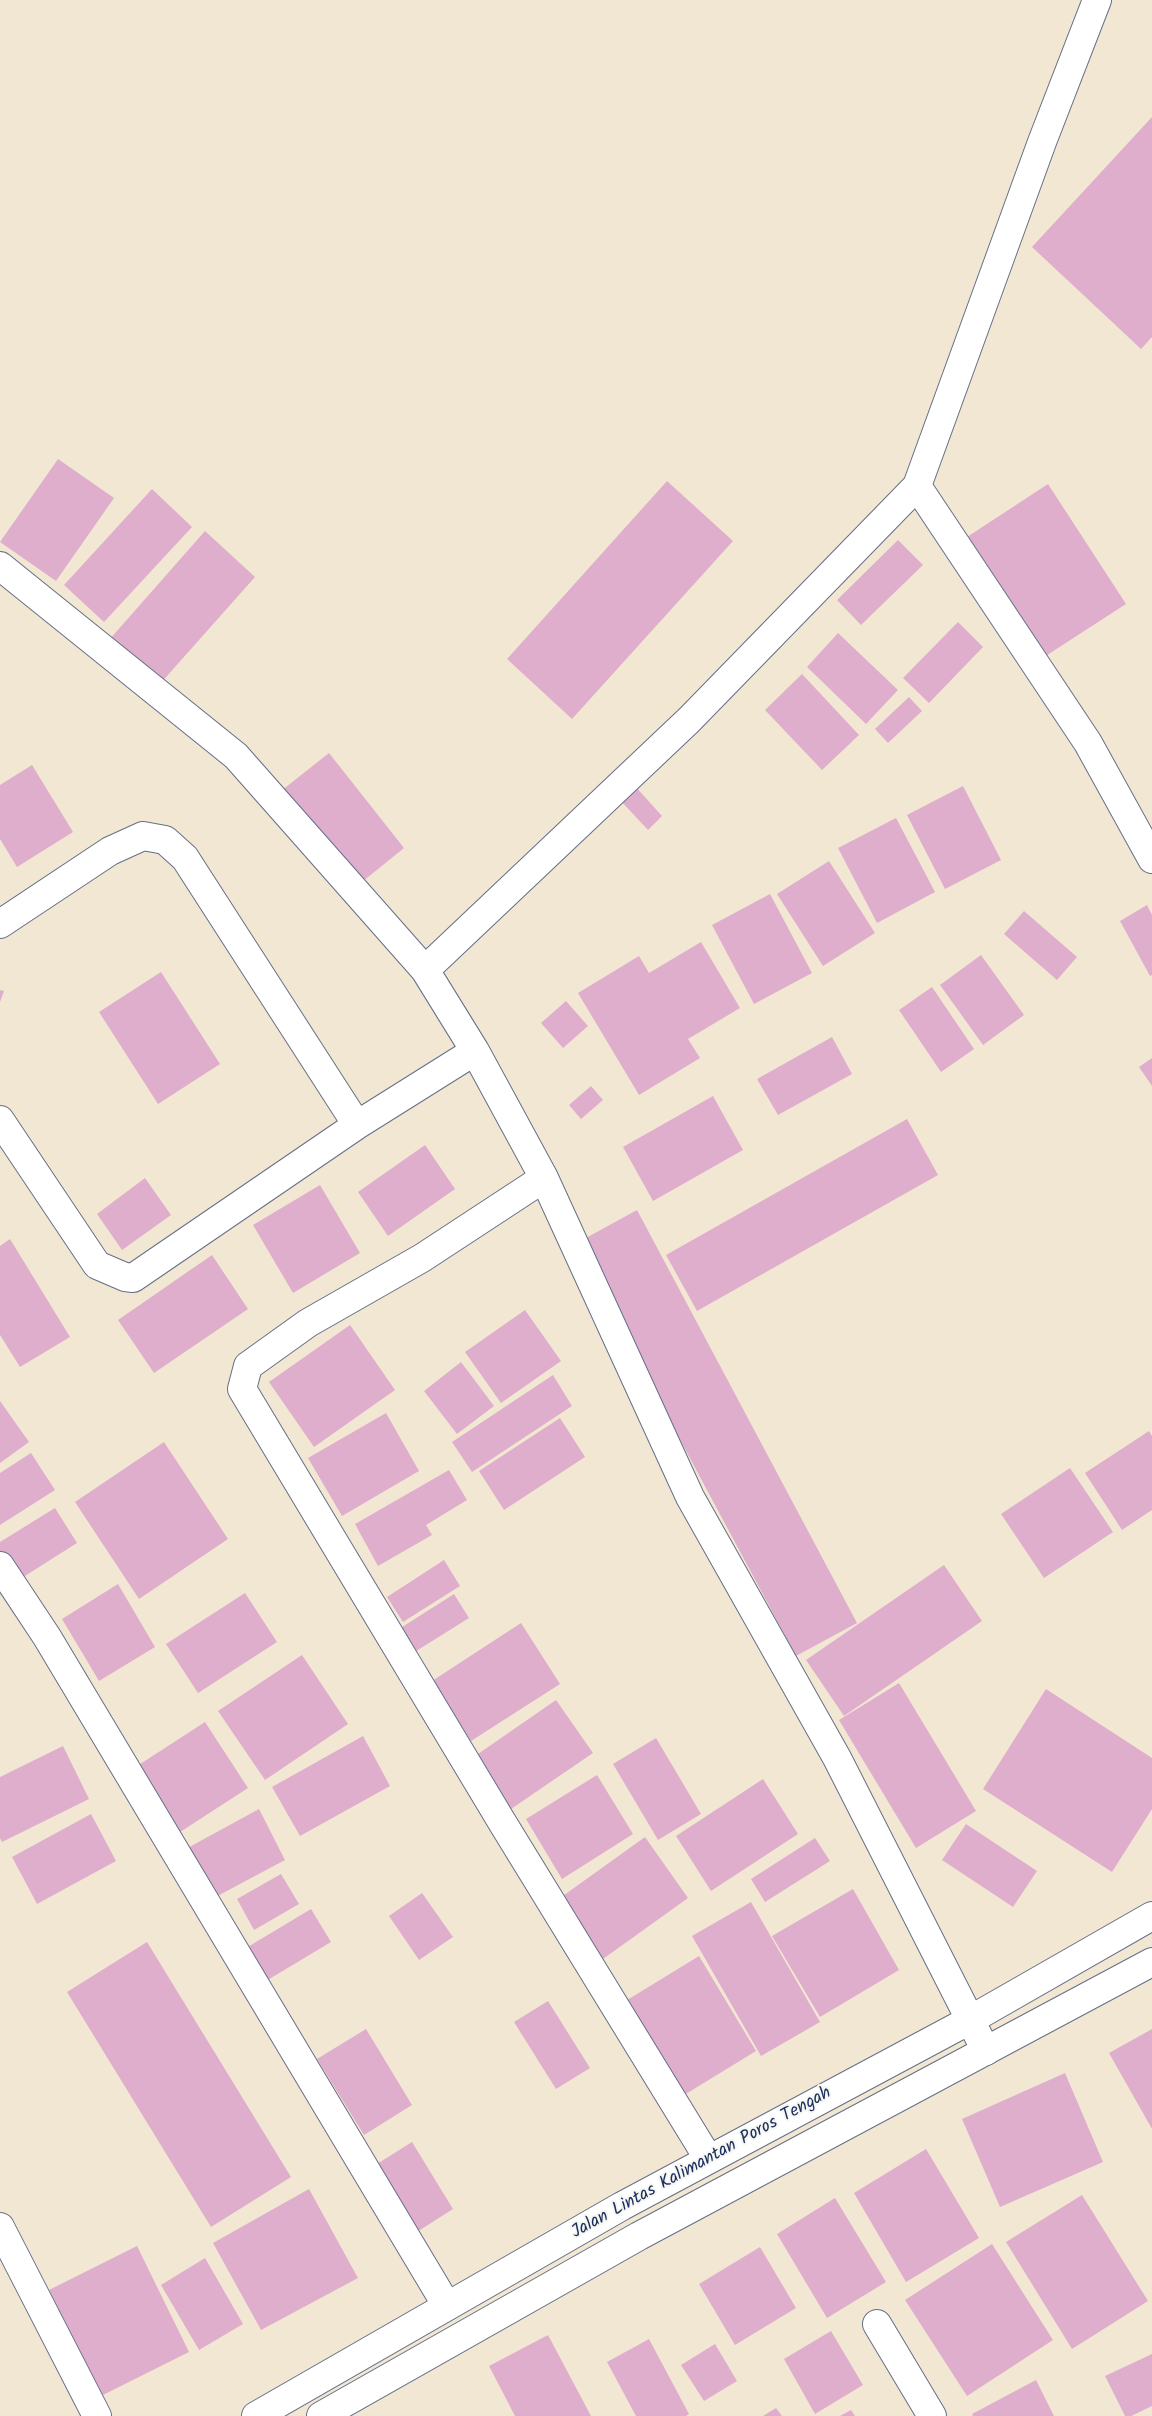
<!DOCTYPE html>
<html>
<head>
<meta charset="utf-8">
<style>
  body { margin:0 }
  canvas { display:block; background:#f1e7d2 }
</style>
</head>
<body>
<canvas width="1152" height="2416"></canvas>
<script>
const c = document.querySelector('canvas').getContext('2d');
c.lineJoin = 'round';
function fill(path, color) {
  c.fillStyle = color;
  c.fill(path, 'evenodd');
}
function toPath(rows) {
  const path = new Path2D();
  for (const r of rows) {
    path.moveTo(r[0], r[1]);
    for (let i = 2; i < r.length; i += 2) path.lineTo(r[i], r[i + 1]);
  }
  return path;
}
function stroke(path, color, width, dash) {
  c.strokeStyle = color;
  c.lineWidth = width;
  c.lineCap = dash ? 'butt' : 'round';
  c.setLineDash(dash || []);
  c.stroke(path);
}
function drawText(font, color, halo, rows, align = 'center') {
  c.font = font + ' Kalam,sans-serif';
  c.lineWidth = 4;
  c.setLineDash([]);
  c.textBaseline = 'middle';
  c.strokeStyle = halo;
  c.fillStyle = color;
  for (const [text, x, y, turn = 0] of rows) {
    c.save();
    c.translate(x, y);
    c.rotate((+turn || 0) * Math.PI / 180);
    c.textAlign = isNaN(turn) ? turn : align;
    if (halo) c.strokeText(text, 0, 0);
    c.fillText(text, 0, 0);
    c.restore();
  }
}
const building = toPath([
  [1152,117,1152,337,1141,349,1032,247],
  [58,459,114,498,56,581,0,542],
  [667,481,733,541,572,719,507,659],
  [1048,484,1126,604,1041,659,964,539],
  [152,489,192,527,104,622,64,585],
  [205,531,255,577,159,685,109,640],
  [898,540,923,565,861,625,837,600],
  [958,622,983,647,929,703,903,678],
  [838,633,898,690,866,724,807,667],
  [802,674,859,735,822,770,765,710],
  [909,697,922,711,888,743,875,729],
  [329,753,404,848,357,886,281,791],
  [32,765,73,832,17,867,0,839,0,785],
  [635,786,662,816,648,830,620,800],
  [963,786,1001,860,945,889,907,815],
  [896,818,935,892,877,923,838,848],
  [829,861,875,933,823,966,777,894],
  [770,894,812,973,754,1004,712,925],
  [1147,905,1152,915,1152,975,1150,976,1120,921],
  [1024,911,1077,957,1057,980,1004,934],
  [701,942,740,1008,688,1039,700,1058,639,1095,578,993,639,956,649,973],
  [981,955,1024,1015,983,1045,940,985],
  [161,972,220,1064,158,1104,99,1012],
  [932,987,974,1049,941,1072,899,1010],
  [0,990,4,991,0,1002],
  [566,1001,588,1026,563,1048,541,1023],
  [832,1037,852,1074,778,1115,757,1079],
  [1152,1058,1152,1086,1139,1067],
  [591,1086,603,1100,581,1119,569,1105],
  [713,1096,743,1150,653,1201,623,1147],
  [907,1119,938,1175,697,1311,666,1255],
  [425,1145,455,1189,388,1236,358,1192],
  [145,1178,171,1215,122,1250,97,1214],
  [320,1185,360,1253,293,1293,253,1225],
  [637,1210,857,1623,796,1656,575,1244],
  [10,1239,70,1337,20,1367,0,1335,0,1246],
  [212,1255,248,1309,154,1373,118,1320],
  [525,1310,561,1361,501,1403,465,1352],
  [350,1325,395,1390,314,1447,269,1382],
  [461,1362,494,1406,457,1434,424,1391],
  [553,1375,572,1406,472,1472,452,1442],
  [0,1401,29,1442,0,1463],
  [386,1413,419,1471,342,1516,308,1458],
  [560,1418,585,1457,504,1510,479,1471],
  [1149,1431,1152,1436,1152,1510,1122,1530,1085,1473],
  [164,1442,228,1539,139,1599,75,1502],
  [31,1453,55,1490,0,1525,0,1473],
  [1070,1468,1113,1532,1044,1578,1001,1514],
  [449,1470,467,1500,426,1525,432,1535,378,1566,355,1524],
  [55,1508,77,1543,17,1581,0,1554,0,1542],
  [444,1560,460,1586,403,1622,387,1597],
  [944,1565,982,1621,844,1716,806,1660],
  [118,1584,155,1647,99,1681,62,1619],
  [245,1593,277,1642,198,1693,166,1644],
  [454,1594,469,1618,413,1653,399,1629],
  [521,1623,560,1684,471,1741,432,1681],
  [302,1655,348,1724,265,1780,218,1711],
  [899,1683,976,1811,916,1848,839,1720],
  [1046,1689,1152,1758,1152,1809,1112,1872,983,1789],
  [556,1700,593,1753,511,1809,475,1756],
  [205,1722,248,1788,177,1834,134,1768],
  [363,1736,390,1786,300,1836,272,1787],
  [656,1738,701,1814,658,1840,613,1764],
  [63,1746,89,1799,2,1842,0,1838,0,1777],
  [597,1775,633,1834,562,1879,526,1819],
  [763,1779,798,1834,711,1891,676,1836],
  [259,1809,285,1860,208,1901,182,1851],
  [91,1814,116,1861,37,1904,12,1857],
  [966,1824,1037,1871,1013,1907,942,1860],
  [645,1837,688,1898,603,1959,560,1898],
  [815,1838,830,1861,765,1902,751,1879],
  [281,1874,299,1904,254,1930,237,1899],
  [853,1889,899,1970,820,2017,772,1936],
  [422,1893,453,1937,419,1960,389,1916],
  [751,1902,820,2022,761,2056,692,1936],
  [311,1909,331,1942,256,1987,236,1954],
  [147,1942,291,2177,211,2227,67,1992],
  [699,1956,756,2051,676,2100,619,2005],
  [548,2001,590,2068,556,2089,514,2022],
  [366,2029,412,2105,364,2135,317,2059],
  [1152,2029,1152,2129,1109,2053],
  [1065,2073,1103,2162,1000,2207,962,2119],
  [412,2142,453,2209,409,2237,369,2169],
  [926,2149,979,2238,906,2282,854,2193],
  [309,2189,358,2278,261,2330,213,2243],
  [1082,2195,1148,2301,1072,2349,1006,2242],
  [835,2198,886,2282,827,2318,777,2234],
  [992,2244,1053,2340,967,2396,905,2300],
  [137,2246,189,2352,101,2396,49,2290],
  [760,2247,796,2308,735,2345,699,2284],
  [205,2258,243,2324,199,2350,161,2285],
  [831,2331,863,2385,815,2414,784,2359],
  [548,2335,591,2416,515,2416,489,2366],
  [649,2339,689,2414,686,2416,636,2416,607,2362],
  [715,2344,737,2381,704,2401,681,2365],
  [1152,2354,1152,2406,1131,2416,1125,2416,1105,2376],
  [1036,2380,1054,2416,973,2416,972,2414],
  [776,2408,782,2416,763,2416],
  [851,2410,855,2416,840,2416]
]);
const minor = toPath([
  [917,486,1088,743,1152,859],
  [0,566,236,756,425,970,475,1051,544,1178,690,1497,837,1758,986,2051],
  [0,924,110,851,143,836,165,840,185,858,357,1125,475,1051],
  [425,970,689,720,917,486,1042,142,1097,0],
  [0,1120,97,1265,125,1277,133,1278,357,1125],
  [544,1178,422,1258,308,1323,248,1366,242,1389,502,1822,708,2158],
  [0,1566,47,1637,447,2306],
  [0,2227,97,2416],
  [877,2324,932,2416]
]);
const major = toPath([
  [256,2416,622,2206,970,2020,1152,1916],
  [321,2416,639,2236,1152,1962]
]);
const streetNames = [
  ["Jalan Lintas Kalimantan Poros Tengah",702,2164,-29]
];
fill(building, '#e0aecd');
stroke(minor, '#666f87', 30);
stroke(major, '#666f87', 30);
stroke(minor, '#fff', 28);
stroke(major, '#fff', 28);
drawText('18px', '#1b2f5e', '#f6f6f2', streetNames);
</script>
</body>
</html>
